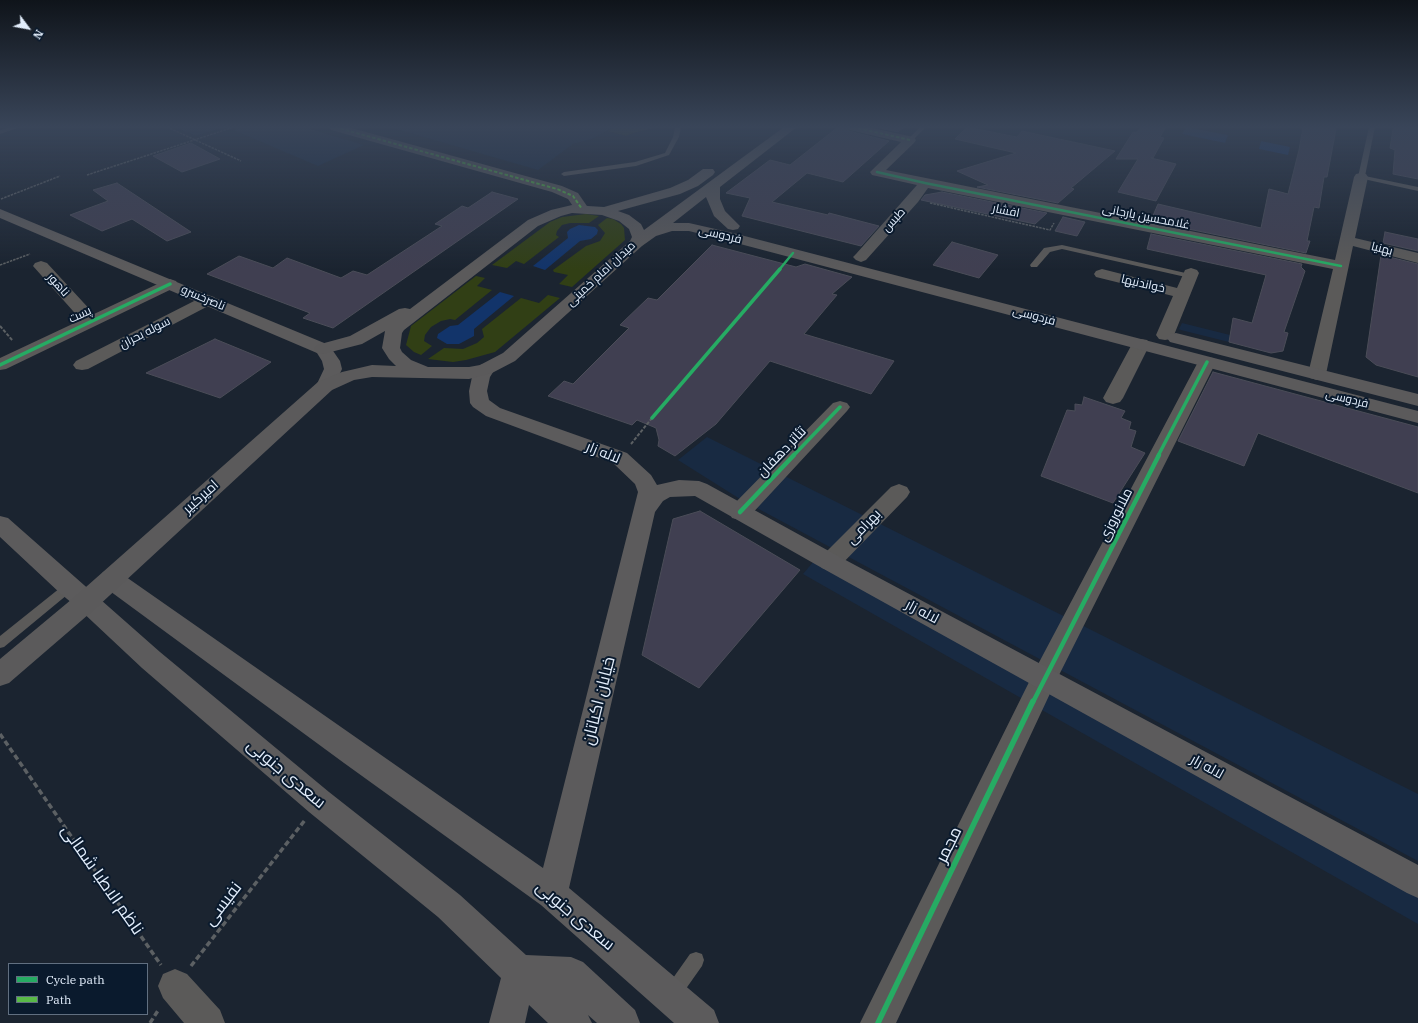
<!DOCTYPE html>
<html>
<head>
<meta charset="utf-8">
<style>
  body { margin:0 }
  #map { position:relative; width:1418px; height:1023px; overflow:hidden; background:#1b2430; font-family:"IBM Plex Serif",serif }
  canvas { display:block }
  .legend { position:absolute; left:8px; top:963px; width:140px; height:52px; box-sizing:border-box; background:#0a1a2d; border:1px solid #616f80; margin:0; padding:5px 7px; list-style:none; font-size:12px; color:#e3eefc }
  .legend li { display:flex; align-items:center; gap:8px; height:20px }
  .legend b { width:20px; border:1px solid #616f80 }
  .north { position:absolute; left:8px; top:8px; width:40px; height:40px; -webkit-text-stroke:3px #0a1a2d; paint-order:stroke; rotate:122deg; font-size:11px; font-weight:700; line-height:16px; text-align:center; color:#e3eefc }
  .north::after { content:''; display:block; margin:auto; width:14px; height:18px; background:#e3eefc; clip-path:polygon(50% 0,100% 100%,50% 72%,0 100%) }
</style>
</head>
<body>
<div id="map">
<canvas width="1418" height="1023"></canvas>
<ul class="legend">
<li><b style="height:5px;background:#26ab63"></b>Cycle path</li>
<li><b style="height:5px;background:#58b947"></b>Path</li>
</ul>
<div class="north">N</div>
</div>
<script>
const c = document.querySelector('canvas').getContext('2d');
c.lineJoin = 'round';
function fill(path, color) {
  c.fillStyle = color;
  c.fill(path, 'evenodd');
}
function toPath(rows) {
  const path = new Path2D();
  for (const r of rows) {
    path.moveTo(r[0], r[1]);
    for (let i = 2; i < r.length; i += 2) path.lineTo(r[i], r[i + 1]);
  }
  return path;
}
function stroke(path, color, width, dash) {
  c.strokeStyle = color;
  c.lineWidth = width;
  c.lineCap = dash ? 'butt' : 'round';
  c.setLineDash(dash || []);
  c.stroke(path);
}
function drawText(font, color, halo, rows, align = 'center') {
  c.font = font + ' "IBM Plex Serif",Cairo,serif';
  c.lineWidth = 4;
  c.setLineDash([]);
  c.textBaseline = 'middle';
  c.strokeStyle = halo;
  c.fillStyle = color;
  for (const [text, x, y, turn = 0] of rows) {
    c.save();
    c.translate(x, y);
    c.rotate((+turn || 0) * Math.PI / 180);
    c.textAlign = isNaN(turn) ? turn : align;
    if (halo) c.strokeText(text, 0, 0);
    c.fillText(text, 0, 0);
    c.restore();
  }
}
const built = toPath([
  [174,127,225,127,196,136],
  [243,127,304,127,364,145,318,166,233,130],
  [389,127,614,127,592,139,573,144,538,170],
  [1182,323,1230,335,1229,342,1181,330,1179,329],
  [707,437,1418,794,1418,861,740,499,678,460],
  [814,561,1418,897,1418,924,803,574]
]);
const green = toPath([
  [615,127,659,127,633,133,626,136,607,131],
  [586,214,599,216,589,223,570,223,562,225,557,231,556,235,559,237,524,264,516,261,507,268,492,265,550,222,562,217],
  [607,218,613,219,621,224,624,228,625,240,572,287,559,284,568,275,554,272,553,270,586,246,600,241,605,233,598,225],
  [476,276,485,278,477,286,492,290,455,320,450,319,441,321,431,327,425,335,424,341,432,346,421,355,414,352,406,345,411,326],
  [548,295,560,298,495,352,466,360,453,362,428,359,444,348,463,349,477,343,484,337,482,329,521,298,539,303]
]);
const water = toPath([
  [1186,127,1228,135,1225,143,1182,134],
  [1261,141,1290,147,1288,155,1259,149],
  [579,225,595,227,598,230,597,234,591,239,580,241,545,270,533,266,568,238,567,232,570,229],
  [500,292,514,296,474,329,474,336,459,344,447,344,437,338,438,334,450,326,458,325]
]);
const building = toPath([
  [838,127,846,127,849,131,889,141,843,182,807,173,772,202,828,215,829,213,879,226,861,246,742,216,750,198,726,193,770,160,790,165,838,127],
  [874,127,904,127,898,132,874,127],
  [967,127,1017,137,1022,131,1115,151,1071,188,1074,189,1058,203,977,187,988,185,957,171,1016,153,955,139,967,127],
  [1141,127,1166,127,1160,137,1164,138,1153,158,1151,158,1176,164,1156,201,1118,192,1138,159,1116,159,1133,132,1137,132,1141,127],
  [1303,127,1325,127,1336,129,1327,177,1324,177,1319,208,1314,207,1307,241,1310,241,1306,253,1154,222,1155,219,1152,218,1158,204,1261,228,1269,189,1288,194,1299,150,1303,127],
  [1397,127,1418,127,1418,179,1393,174,1395,150,1390,148,1393,129,1397,127],
  [191,143,220,159,182,172,153,156,191,143],
  [117,183,191,232,167,241,132,219,102,231,70,215,108,201,93,190,117,183],
  [492,192,518,199,333,328,303,318,310,313,207,274,239,256,273,268,287,258,341,278,353,271,367,275,442,226,435,224,462,206,468,208,492,192],
  [942,192,1047,213,1035,224,921,200,925,195,942,192],
  [1063,217,1085,222,1077,236,1055,231,1063,217],
  [1385,232,1418,239,1418,251,1383,243,1385,232],
  [1151,234,1302,264,1301,267,1305,271,1284,332,1288,333,1283,351,1271,353,1229,342,1233,318,1252,323,1266,275,1147,249,1151,234],
  [952,242,998,255,979,278,933,265,952,242],
  [712,245,796,267,805,264,852,277,832,294,837,295,804,334,894,361,871,394,770,361,716,424,675,456,658,446,659,440,656,428,637,420,632,425,548,396,564,381,573,384,629,328,620,325,648,298,657,300,712,245],
  [1381,255,1418,264,1418,377,1376,365,1366,357,1381,255],
  [215,339,271,362,220,398,146,373,215,339],
  [1213,372,1418,427,1418,493,1258,433,1244,466,1178,441,1213,372],
  [1084,397,1125,411,1121,418,1131,422,1129,429,1136,431,1131,447,1145,453,1113,503,1041,476,1067,410,1075,411,1075,404,1082,405,1084,397],
  [700,511,800,570,699,688,642,655,673,519,700,511]
]);
const streetTunnel = toPath([
  [1411,127,1418,128]
]);
const pathFar2 = toPath([
  [167,127,241,161],
  [87,175,234,127],
  [1,199,60,176],
  [930,203,1050,230,1054,223],
  [0,265,30,254]
]);
const pathFar1 = toPath([
  [0,326,13,341],
  [631,444,652,418]
]);
const path = toPath([
  [0,734,161,965],
  [191,966,305,820],
  [150,1023,159,1009]
]);
const lane = toPath([
  [12,127,21,127,0,134,0,130,12,127],
  [675,127,681,127,679,137,669,155,636,166,564,176,561,174,564,172,635,162,665,153,673,137,675,127],
  [920,127,926,127,912,141,908,141,908,139,920,127],
  [1369,127,1375,127,1365,176,1418,187,1418,191,1359,178,1358,177,1369,127],
  [1062,245,1190,274,1194,276,1190,278,1062,249,1050,252,1037,267,1031,267,1030,265,1044,248,1062,245],
  [69,582,73,584,75,587,73,590,4,647,0,648,0,636,65,584,69,582],
  [696,952,702,954,704,960,702,966,678,1000,672,1003,666,1000,663,994,666,988,690,954,696,952]
]);
const street = toPath([
  [329,127,348,127,562,186,578,193,589,209,587,212,582,213,577,212,568,199,552,192,331,130,329,127],
  [847,127,868,127,914,137,916,140,914,143,886,170,1335,260,1354,177,1356,174,1361,173,1366,174,1368,177,1355,238,1418,253,1418,263,1353,246,1326,374,1324,378,1317,380,1310,378,1308,374,1333,269,928,188,918,202,866,260,861,262,856,260,853,257,856,254,917,185,872,175,870,172,901,142,849,130,847,127],
  [41,261,47,263,94,314,164,281,170,279,176,281,178,284,176,287,6,369,0,370,0,358,81,320,33,266,35,263,41,261],
  [1191,268,1197,270,1199,273,1174,335,1171,339,1165,340,1159,339,1156,335,1173,296,1096,277,1094,274,1096,271,1102,269,1177,288,1185,270,1191,268],
  [208,295,214,297,216,300,214,303,88,369,82,370,76,369,73,365,76,361,202,297,208,295],
  [1141,339,1147,340,1150,344,1123,398,1120,402,1113,404,1106,402,1103,398,1132,344,1135,340,1141,339],
  [1207,357,1213,358,1216,362,1054,685,896,1023,860,1023,1035,670,1198,362,1201,358,1207,357],
  [840,401,847,403,850,407,847,411,748,518,740,520,732,518,729,512,732,506,833,403,840,401],
  [899,484,907,487,910,492,907,497,838,568,830,571,822,568,818,562,822,556,891,487,899,484],
  [175,969,187,974,220,1010,225,1023,184,1023,163,998,158,986,163,974,175,969]
]);
const secondary = toPath([
  [0,209,329,345,340,361,342,369,334,386,332,390,325,392,318,390,316,386,324,369,322,361,317,353,0,218,0,209],
  [486,363,492,365,495,369,490,377,487,391,489,400,500,408,627,453,651,475,657,485,679,480,699,481,707,484,838,556,1418,865,1418,898,1407,893,822,568,695,496,670,497,663,501,655,512,569,888,714,1010,719,1023,674,1023,541,905,344,763,103,586,99,579,103,572,111,570,119,572,543,868,638,492,635,484,613,463,486,416,473,407,470,403,469,391,472,377,480,365,486,363],
  [0,516,8,518,160,652,329,792,460,895,526,955,571,957,583,962,635,1010,640,1023,597,1023,588,1015,592,1023,548,1023,529,1005,525,1023,489,1023,501,978,438,917,309,812,142,668,78,608,61,594,0,537,0,516]
]);
const primary = toPath([
  [784,127,797,127,720,187,720,199,725,211,740,226,738,229,733,230,728,229,714,216,706,197,673,223,689,223,733,233,1418,411,1418,423,725,240,689,231,672,231,656,236,642,246,515,361,492,373,469,379,372,377,354,380,332,390,96,608,9,683,0,686,0,659,78,594,318,382,342,372,372,365,396,366,389,359,382,348,385,331,362,344,323,354,317,353,314,349,317,345,350,336,399,309,405,308,410,309,528,220,551,210,572,205,604,207,670,188,688,180,703,169,713,169,715,172,713,175,698,186,680,194,618,211,629,215,641,224,644,230,784,127],
  [572,213,602,215,619,221,629,229,632,237,630,241,503,353,480,365,469,367,428,367,411,360,402,352,400,348,402,333,404,330,538,226,561,216,572,213],
  [1176,333,1418,394,1418,406,1170,342,1167,338,1170,334,1176,333]
]);
const quiet = toPath([
  [335,127,557,189,573,196,582,209],
  [853,127,910,140],
  [1411,127,1418,128]
]);
const cyclewayFar3 = toPath([
  [877,172,925,183,1341,266],
  [779,270,793,253]
]);
const cyclewayFar2 = toPath([
  [0,365,170,284],
  [652,418,780,269],
  [793,456,840,407],
  [1158,456,1207,362]
]);
const cyclewayFar1 = toPath([
  [740,512,794,455],
  [1033,702,1159,455]
]);
const cycleway = toPath([
  [878,1023,1033,701]
]);
const farStreetnames = [
  ["افشار",1006,211,12],
  ["غلامحسین یارجانی",1146,217,11],
  ["طبس",894,220,-47],
  ["فردوسی",720,235,13],
  ["بهنیا",1382,249,14],
  ["میدان امام خمینی",601,274,-43],
  ["خواندنیها",1143,284,13],
  ["ناهور",58,285,48],
  ["ناصرخسرو",203,298,23],
  ["پست",80,315,-25],
  ["فردوسی",1034,316,15],
  ["سوله بحران",145,333,-27],
  ["فردوسی",1347,399,14]
];
const streetNames = [
  ["تئاتر دهقان",782,452,-46],
  ["لاله زار",603,453,22],
  ["امیرکبیر",201,497,-42],
  ["ملانوروزی",1116,515,-63],
  ["بهرامی",864,527,-46],
  ["لاله زار",922,612,28],
  ["لاله زار",1207,767,29]
];
const nearStreetnames = [
  ["خیابان اکباتان",599,701,-76],
  ["سعدی جنوبی",286,774,40],
  ["مجمر",949,845,-64],
  ["ناظم الاطبا شمالی",102,880,55],
  ["نفیسی",223,904,-52],
  ["سعدی جنوبی",575,916,40]
];
fill(built, '#182a42');
fill(green, '#313f15');
fill(water, '#12346a');
fill(building, '#403f51');
stroke(building, '#4b4d58', 1);
stroke(streetTunnel, '#39424f', 14, [14, 7]);
stroke(pathFar2, '#5c6063', 1.5, [2.5, 1]);
stroke(pathFar1, '#5c6063', 2, [3.5, 1.5]);
stroke(path, '#5c6063', 3.5, [5.5, 3]);
fill(lane, '#5b5a59');
fill(street, '#5b5a59');
fill(secondary, '#5c5b5c');
fill(primary, '#5b5a5b');
stroke(quiet, '#58b947', 2, [3.5, 2]);
stroke(cyclewayFar3, '#26ab63', 2.5);
stroke(cyclewayFar2, '#26ab63', 3.5);
stroke(cyclewayFar1, '#26ab63', 4.5);
stroke(cycleway, '#26ab63', 5.5);
const sky = c.createLinearGradient(0, 0, 0, 270);
sky.addColorStop(0, '#0f141a');
sky.addColorStop(0.47, '#394559');
sky.addColorStop(1, '#39455900');
c.fillStyle = sky;
c.fillRect(0, 0, 1418, 270);
drawText('12px', '#e3eefc', '#0a1a2d', farStreetnames);
drawText('14px', '#e3eefc', '#0a1a2d', streetNames);
drawText('17px', '#e3eefc', '#0a1a2d', nearStreetnames);
</script>
</body>
</html>
